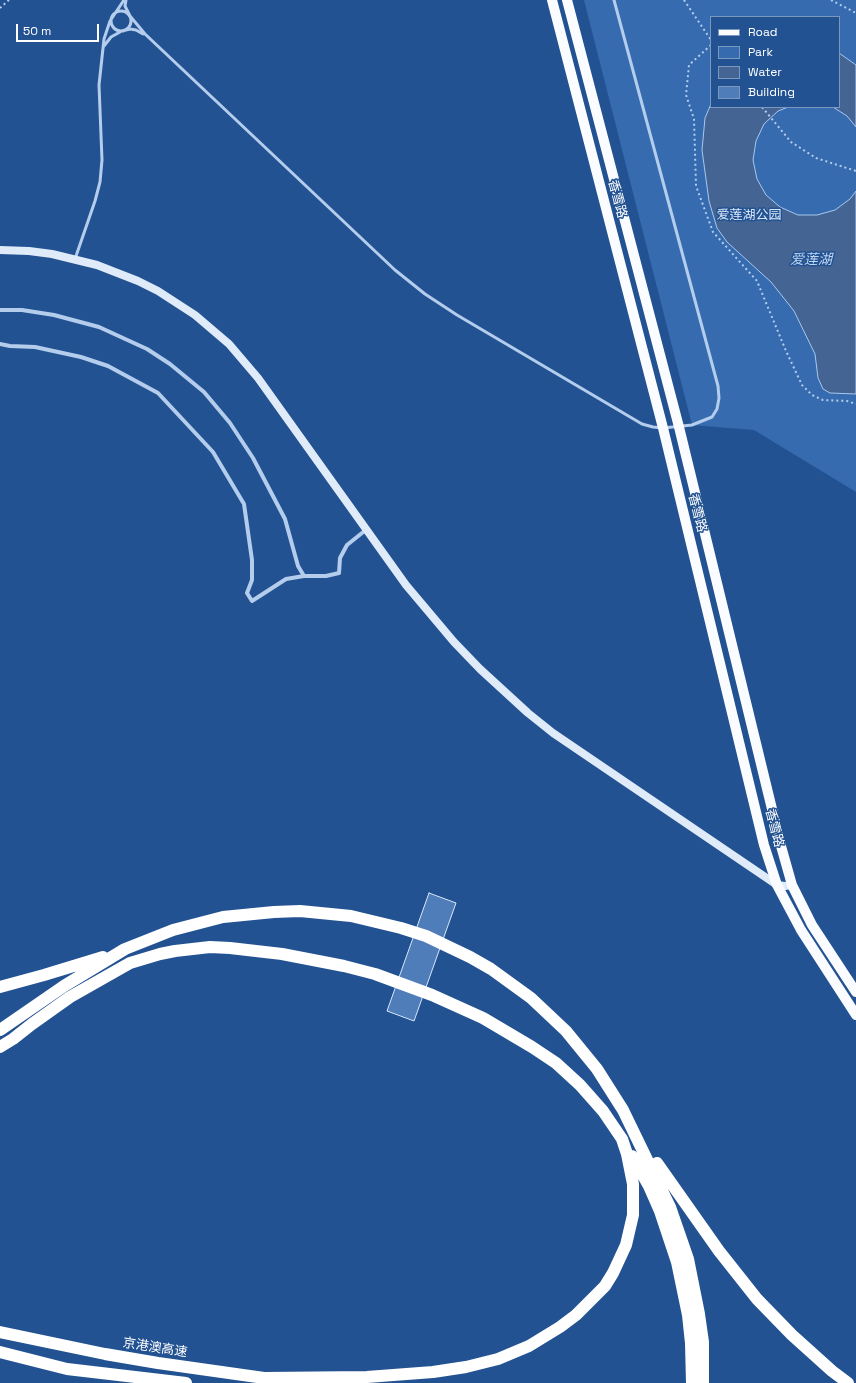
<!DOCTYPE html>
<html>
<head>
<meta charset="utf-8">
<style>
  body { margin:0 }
  #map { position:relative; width:856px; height:1383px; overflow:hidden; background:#225292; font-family:"Space Grotesk",sans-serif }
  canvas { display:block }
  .legend { position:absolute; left:710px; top:16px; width:130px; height:92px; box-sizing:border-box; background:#225292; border:1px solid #7a97be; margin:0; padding:5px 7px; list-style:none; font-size:12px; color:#fff }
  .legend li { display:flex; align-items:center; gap:8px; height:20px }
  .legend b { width:20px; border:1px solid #7a97be }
  .scale { position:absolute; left:16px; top:24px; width:83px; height:18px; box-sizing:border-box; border:2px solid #fff; border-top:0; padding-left:5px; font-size:12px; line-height:14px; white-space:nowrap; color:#fff; -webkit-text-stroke:3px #225292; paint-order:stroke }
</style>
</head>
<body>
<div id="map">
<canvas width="856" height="1383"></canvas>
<ul class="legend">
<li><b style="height:5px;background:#fafcff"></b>Road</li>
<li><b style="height:11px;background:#366baf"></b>Park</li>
<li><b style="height:11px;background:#446593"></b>Water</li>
<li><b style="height:11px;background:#4f7dba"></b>Building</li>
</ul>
<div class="scale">50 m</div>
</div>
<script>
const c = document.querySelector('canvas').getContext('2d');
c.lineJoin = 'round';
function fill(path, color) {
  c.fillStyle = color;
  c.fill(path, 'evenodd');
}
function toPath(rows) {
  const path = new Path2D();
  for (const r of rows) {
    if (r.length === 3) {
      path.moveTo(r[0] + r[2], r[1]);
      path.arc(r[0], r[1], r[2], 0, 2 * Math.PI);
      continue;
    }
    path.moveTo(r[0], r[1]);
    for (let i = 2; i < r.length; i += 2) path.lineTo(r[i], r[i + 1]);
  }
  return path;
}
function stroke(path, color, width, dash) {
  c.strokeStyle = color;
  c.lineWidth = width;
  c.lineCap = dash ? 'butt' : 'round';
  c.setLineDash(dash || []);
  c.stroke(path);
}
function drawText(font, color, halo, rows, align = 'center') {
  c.font = font + ' "Space Grotesk","Noto Sans SC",sans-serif';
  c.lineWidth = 3;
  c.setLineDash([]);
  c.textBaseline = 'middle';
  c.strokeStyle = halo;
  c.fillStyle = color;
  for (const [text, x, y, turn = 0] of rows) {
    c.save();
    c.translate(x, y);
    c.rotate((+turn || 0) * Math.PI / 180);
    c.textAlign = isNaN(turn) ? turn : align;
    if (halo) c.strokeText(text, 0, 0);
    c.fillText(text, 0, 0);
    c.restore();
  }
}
const green = toPath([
  [584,0,856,0,856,492,754,430,692,425],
  [711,17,839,17,839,107,711,107]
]);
const water = toPath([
  [839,53,856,65,856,127,847,116,833,107,839,107,839,53],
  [711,104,711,107,788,107,778,111,764,124,756,141,753,160,757,179,766,195,780,207,798,215,817,215,835,210,850,199,856,191,856,394,830,393,823,389,818,378,815,354,794,311,771,282,727,242,717,228,709,201,702,150,705,118,711,104]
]);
const building = toPath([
  [429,893,456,903,414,1021,387,1011,429,893]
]);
const path = toPath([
  [684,0,711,40],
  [831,0,856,13],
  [0,8,9,0],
  [711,45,689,65,686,95,694,119,696,186,713,232,757,281,786,351,802,385,812,395,823,400,847,401,856,404],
  [762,107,791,142,816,158,856,171]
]);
const lane = toPath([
  [126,0,125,6,130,16,145,34,395,270,425,294,457,315,642,424,653,427,663,428,692,425,712,417,717,409,719,398,718,386,614,0],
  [121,21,10],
  [126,30,130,29,136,30,143,34],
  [104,46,111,37,120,32],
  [75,259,95,201,100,182,102,160,99,85,104,39,110,21,124,0]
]);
const street = toPath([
  [0,310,22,310,54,315,99,327,147,349,170,364,204,392,230,423,253,458,285,519,298,566,304,576,326,576,339,573,340,558,347,545,367,529],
  [0,344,10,346,35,347,81,357,108,366,158,393,213,452,244,504,252,560,252,580,247,593,252,601,286,579,304,576]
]);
const secondary = toPath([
  [0,250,29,251,52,254,97,265,138,281,158,291,195,315,229,344,258,378,406,585,454,642,480,669,528,713,553,733,777,885,785,886,792,885]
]);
const primary = toPath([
  [552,0,663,428,764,845,777,885,801,930,856,1015],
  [567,0,679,427,781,846,792,885,812,925,856,992]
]);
const highway = toPath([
  [0,987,44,975,103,957],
  [0,1030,64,986,125,949,173,930,223,917,274,912,300,911,351,916,401,928,426,936,470,957,491,969,531,998,566,1031,597,1069,623,1110,670,1207,688,1259,699,1314,703,1342,703,1383],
  [0,1047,13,1039,32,1024,70,997,130,963,160,954,175,951,210,947,230,948,282,954,344,966,375,974,432,995,483,1018,532,1047,556,1063,580,1085,603,1111,622,1139,627,1154,633,1184,633,1215,626,1245,613,1273,605,1286,576,1315,560,1327,529,1346,498,1359,466,1367,433,1372,367,1377,264,1378],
  [632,1156,649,1186,660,1211,677,1262,688,1315,691,1343,692,1383],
  [657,1163,719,1251,757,1299,792,1335,832,1371,848,1383],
  [0,1332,105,1354,158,1363,271,1379],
  [0,1352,67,1369,186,1383]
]);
const streetNames = [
  ["香雪路",617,199,75],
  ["香雪路",697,513,76],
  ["香雪路",774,828,76],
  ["京港澳高速",155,1348,9]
];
const parkNames = [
  ["爱莲湖公园",749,215]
];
const waterNames = [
  ["爱莲湖",811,260]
];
fill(green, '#366baf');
fill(water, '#446593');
stroke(water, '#a8c8ee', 1);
fill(building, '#4f7dba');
stroke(building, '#d9e7f9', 1);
stroke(path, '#b4cded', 2, [2, 3]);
stroke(lane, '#b4cded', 3);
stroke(street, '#b4cded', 4);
stroke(secondary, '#e0ebfa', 8);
stroke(primary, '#fafcff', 10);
stroke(highway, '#fff', 12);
drawText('13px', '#fff', '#225292', streetNames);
drawText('13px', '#d9e7f9', '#225292', parkNames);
drawText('italic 14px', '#c0d7f4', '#225292', waterNames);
</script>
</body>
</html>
